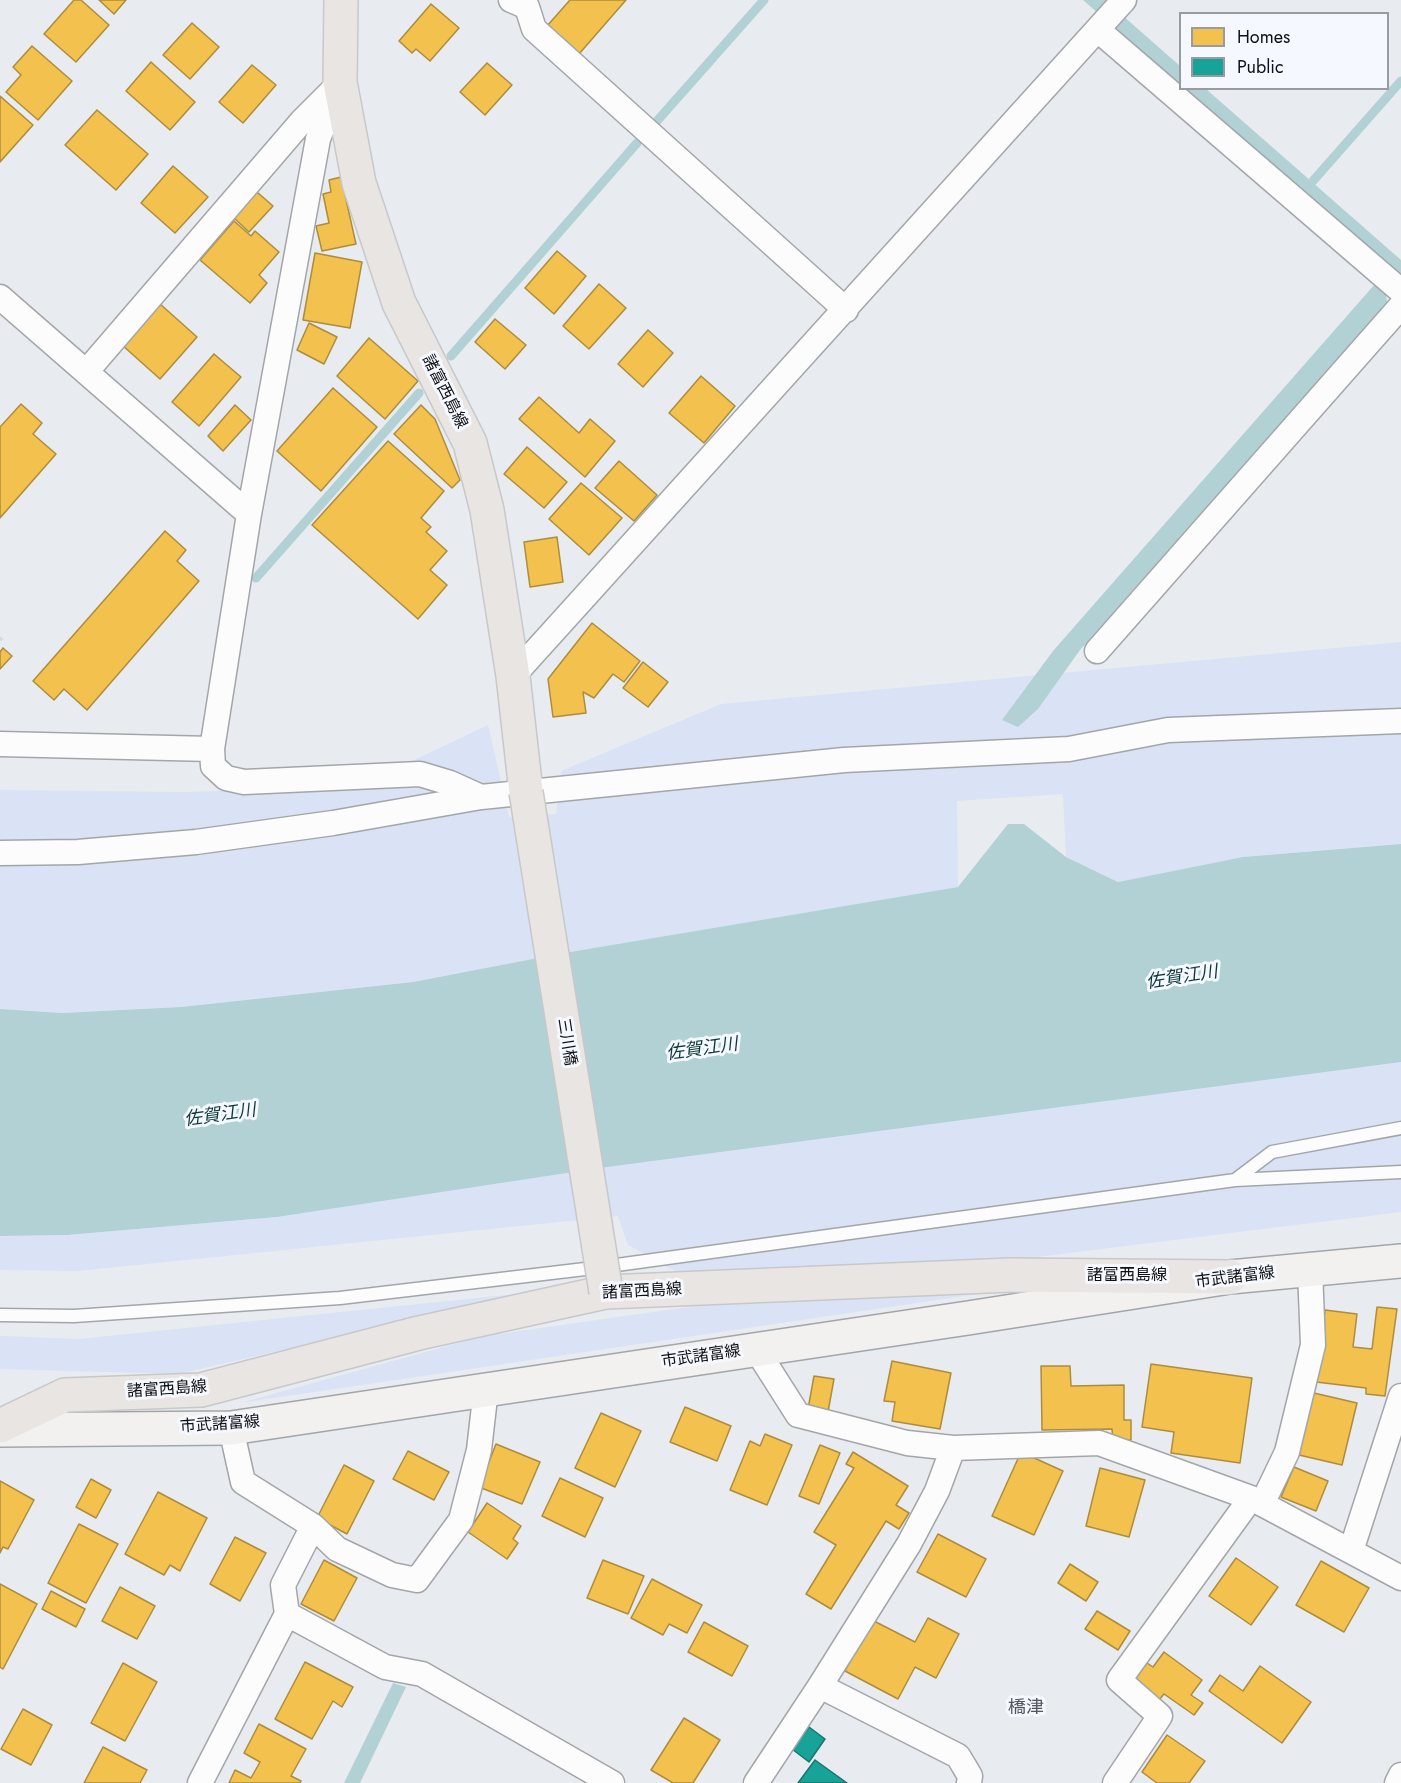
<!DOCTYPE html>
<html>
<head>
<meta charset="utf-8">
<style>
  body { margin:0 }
  #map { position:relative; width:1401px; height:1783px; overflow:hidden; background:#e8ecf0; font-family:Jost,sans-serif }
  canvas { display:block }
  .legend { position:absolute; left:1179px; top:12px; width:210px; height:78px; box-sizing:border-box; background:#f5f8fe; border:2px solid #999ba0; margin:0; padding:8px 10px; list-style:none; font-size:18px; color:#0f1014 }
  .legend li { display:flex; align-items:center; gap:12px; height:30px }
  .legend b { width:30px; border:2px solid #999ba0 }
</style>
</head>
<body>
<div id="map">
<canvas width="1401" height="1783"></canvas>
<ul class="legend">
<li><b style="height:16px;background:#f2c14e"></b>Homes</li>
<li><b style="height:16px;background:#17a398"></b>Public</li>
</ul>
</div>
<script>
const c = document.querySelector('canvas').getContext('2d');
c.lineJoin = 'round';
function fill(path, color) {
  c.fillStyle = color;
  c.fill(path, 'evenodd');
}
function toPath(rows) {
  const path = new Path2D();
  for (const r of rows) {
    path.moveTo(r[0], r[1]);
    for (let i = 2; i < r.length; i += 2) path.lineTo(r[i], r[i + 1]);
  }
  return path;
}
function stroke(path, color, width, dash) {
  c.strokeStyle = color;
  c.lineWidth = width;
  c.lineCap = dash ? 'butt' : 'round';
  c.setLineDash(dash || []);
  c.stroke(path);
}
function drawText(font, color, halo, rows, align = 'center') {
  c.font = font + ' Jost,"Noto Sans JP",sans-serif';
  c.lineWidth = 6;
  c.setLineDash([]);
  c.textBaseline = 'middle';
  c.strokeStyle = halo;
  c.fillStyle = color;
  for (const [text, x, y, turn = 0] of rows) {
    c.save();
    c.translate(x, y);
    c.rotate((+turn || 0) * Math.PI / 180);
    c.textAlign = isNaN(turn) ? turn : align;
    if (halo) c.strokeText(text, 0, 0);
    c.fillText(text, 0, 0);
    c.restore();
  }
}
const green = toPath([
  [1401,642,1401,844,1243,857,1118,882,1066,857,1063,794,957,801,958,887,564,953,413,982,181,1007,62,1013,0,1009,0,790,185,792,357,787,488,725,509,817,556,814,561,771,721,704],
  [1401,1062,1401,1212,1029,1258,679,1273,628,1245,618,1216,78,1271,0,1270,0,1236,67,1235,277,1217,600,1168],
  [535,1292,178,1374,0,1369,0,1336,79,1339],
  [971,1295,240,1403,484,1336,738,1300]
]);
const water = toPath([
  [1083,0,1105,0,1180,66,1180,85],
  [1184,89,1206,89,1401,260,1401,277,1386,294,1387,302,1080,650,1038,709,1018,727,1002,720,1053,651,1389,268],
  [1008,824,1024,824,1066,857,1118,882,1243,857,1401,844,1401,1062,600,1168,277,1217,67,1235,0,1236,0,1009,62,1013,181,1007,413,982,564,953,958,887],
  [393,1683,406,1687,360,1783,344,1783]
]);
const homes = toPath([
  [74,0,81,0,109,25,76,62,44,34,74,0],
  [99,0,126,0,114,14,99,0],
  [570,0,626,0,579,54,547,26,570,0],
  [431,4,459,28,430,61,416,49,412,53,399,41,431,4],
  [192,23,219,47,190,79,163,55,192,23],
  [32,46,72,81,38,120,6,92,21,75,13,67,32,46],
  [151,62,195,102,170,130,126,91,151,62],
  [487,63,512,85,485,115,460,92,487,63],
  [252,65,276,85,243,123,219,102,252,65],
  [0,96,33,125,0,162,0,96],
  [97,110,148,154,116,190,65,145,97,110],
  [173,166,208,197,175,233,141,203,173,166],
  [341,177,356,244,322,251,316,226,329,223,323,194,331,192,329,180,341,177],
  [257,192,273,206,249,232,234,218,257,192],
  [234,221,251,236,255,231,279,252,259,275,267,283,250,303,200,260,234,221],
  [557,251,586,276,554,314,525,288,557,251],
  [315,253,362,262,350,328,303,320,315,253],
  [599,284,626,308,589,349,563,326,599,284],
  [159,303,197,337,160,379,122,345,159,303],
  [495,319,526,345,505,369,475,342,495,319],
  [309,323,337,337,324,364,297,350,309,323],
  [648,330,673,353,643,387,618,364,648,330],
  [369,338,418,381,385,419,337,376,369,338],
  [214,354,241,377,199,426,172,402,214,354],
  [701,376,735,406,704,443,669,413,701,376],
  [333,388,377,427,321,491,277,451,333,388],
  [539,397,579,433,590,419,615,441,585,477,519,419,539,397],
  [21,404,42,423,33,434,56,454,0,518,0,427,21,404],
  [235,405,251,420,223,451,208,436,235,405],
  [421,405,435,419,460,480,452,488,394,434,421,405],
  [388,441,444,491,421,518,431,527,426,532,447,551,430,570,447,585,418,619,312,525,388,441],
  [527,447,567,482,544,508,504,474,527,447],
  [619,461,657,495,634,521,595,488,619,461],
  [581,483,622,518,589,555,549,519,581,483],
  [165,531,186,550,177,561,199,581,87,710,64,689,54,700,33,681,165,531],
  [557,537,563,582,530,587,524,542,557,537],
  [592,623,640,661,624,682,613,674,594,698,583,692,586,713,553,717,548,679,592,623],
  [3,648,12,656,0,669,0,652,3,648],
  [643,662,668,682,648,707,623,688,643,662],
  [1377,1307,1397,1309,1385,1396,1366,1394,1366,1388,1316,1382,1325,1310,1357,1314,1353,1347,1372,1349,1377,1307],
  [892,1361,951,1373,940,1429,892,1421,895,1402,884,1401,892,1361],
  [1151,1364,1252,1378,1240,1463,1171,1453,1174,1432,1142,1427,1151,1364],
  [1041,1366,1070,1366,1071,1386,1124,1385,1124,1420,1131,1420,1131,1440,1113,1440,1112,1429,1042,1430,1041,1366],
  [814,1376,834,1379,828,1412,808,1409,814,1376],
  [1314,1393,1357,1403,1342,1465,1299,1455,1314,1393],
  [685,1407,731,1426,717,1461,670,1442,685,1407],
  [601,1413,641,1431,615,1487,575,1468,601,1413],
  [765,1434,792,1445,767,1505,730,1490,750,1441,760,1446,765,1434],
  [496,1444,540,1462,522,1504,479,1487,496,1444],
  [820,1445,840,1453,819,1504,799,1496,820,1445],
  [408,1451,449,1472,434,1500,393,1479,408,1451],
  [853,1452,908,1486,896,1505,909,1513,899,1529,886,1521,831,1609,806,1594,836,1545,814,1532,854,1468,846,1464,853,1452],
  [1021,1452,1063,1471,1034,1535,992,1516,1021,1452],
  [344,1465,374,1481,347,1534,317,1518,344,1465],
  [1294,1467,1328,1481,1316,1511,1281,1497,1294,1467],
  [1100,1468,1145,1480,1129,1537,1086,1526,1100,1468],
  [560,1478,603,1498,585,1537,542,1516,560,1478],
  [91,1479,111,1490,96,1518,76,1507,91,1479],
  [0,1481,34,1500,8,1549,3,1547,0,1553,0,1481],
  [158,1492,207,1518,180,1571,170,1565,164,1575,125,1554,158,1492],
  [487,1503,521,1526,513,1539,518,1543,507,1559,468,1532,487,1503],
  [79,1524,118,1544,86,1603,48,1583,79,1524],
  [938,1534,986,1559,966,1597,917,1572,938,1534],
  [235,1537,266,1553,240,1601,210,1584,235,1537],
  [1236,1558,1278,1587,1251,1625,1209,1596,1236,1558],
  [324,1560,357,1578,334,1621,301,1604,324,1560],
  [603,1560,644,1576,628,1614,587,1598,603,1560],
  [1321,1561,1369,1588,1344,1632,1296,1605,1321,1561],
  [1070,1564,1098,1582,1086,1601,1058,1583,1070,1564],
  [652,1579,702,1605,687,1633,669,1624,663,1635,631,1618,652,1579],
  [0,1584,37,1604,3,1669,0,1667,0,1584],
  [120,1587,155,1606,137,1639,102,1621,120,1587],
  [51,1591,85,1609,76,1627,42,1609,51,1591],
  [1097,1611,1130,1631,1118,1650,1085,1629,1097,1611],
  [928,1618,959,1634,936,1678,915,1667,898,1699,845,1671,872,1620,915,1642,928,1618],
  [704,1622,748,1646,732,1676,688,1652,704,1622],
  [1164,1652,1202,1680,1191,1695,1203,1703,1194,1715,1164,1694,1159,1700,1133,1682,1147,1663,1153,1667,1164,1652],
  [305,1662,353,1687,342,1707,333,1701,312,1739,275,1719,305,1662],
  [123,1663,157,1682,125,1741,91,1723,123,1663],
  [1260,1666,1311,1702,1282,1743,1209,1691,1220,1675,1243,1691,1260,1666],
  [23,1709,52,1725,31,1765,1,1749,23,1709],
  [684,1718,720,1740,693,1783,673,1783,651,1770,684,1718],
  [259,1724,306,1749,291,1776,301,1781,300,1783,229,1783,235,1770,251,1778,260,1762,244,1753,259,1724],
  [1167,1735,1205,1761,1189,1783,1157,1783,1142,1772,1167,1735],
  [103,1747,147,1770,140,1783,84,1783,103,1747]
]);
const public = toPath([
  [809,1727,825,1739,809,1762,792,1749,809,1727],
  [815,1760,847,1783,798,1783,815,1760]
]);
const stream = toPath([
  [657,121,764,0],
  [1312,182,1401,81],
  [451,356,637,143],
  [256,578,419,393]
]);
const path = toPath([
  [0,640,4,635]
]);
const lane = toPath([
  [1235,1180,1272,1152,1401,1128],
  [0,1315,74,1316,340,1298,602,1267,1235,1180,1401,1172]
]);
const street = toPath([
  [511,0,527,7,534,29,846,310],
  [1098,30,1401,291],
  [340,82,318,139,249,514,212,749,213,766,226,778,244,782,420,774,450,783,481,797],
  [0,297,249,514],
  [86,372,302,121,332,91],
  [1097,651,1401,306],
  [513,676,1124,0],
  [0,744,212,749],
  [0,853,78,852,196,842,333,823,481,797,844,760,1069,749,1168,730,1401,721],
  [756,1349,798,1415,907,1443,953,1448,937,1491,909,1544,820,1686,958,1756,970,1776,969,1783],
  [953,1448,1099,1443,1251,1498,1401,1578],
  [1262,1504,1287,1452,1313,1345,1310,1270],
  [313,1526,337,1549,392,1575,417,1580,461,1520,479,1450,486,1389],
  [1351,1551,1401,1396],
  [287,1614,385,1667,422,1674,612,1783],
  [200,1783,287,1614,283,1585,313,1526,243,1482,231,1428],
  [756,1783,820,1686],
  [1115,1783,1160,1716,1119,1680,1251,1498],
  [1397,1783,1401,1775]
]);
const secondary = toPath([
  [0,1430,231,1428,968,1318,1230,1277,1401,1261]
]);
const primary = toPath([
  [341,0,340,82,359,183,399,303,470,443,487,510,513,676,526,792],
  [0,1426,65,1395,201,1390,419,1333,606,1292,1011,1275,1230,1277]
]);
const primaryBridge = toPath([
  [526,792,606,1292]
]);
const streetNames = [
  ["諸富西島線",444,392,63],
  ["三川橋",566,1042,81],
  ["諸富西島線",1127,1276],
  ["市武諸富線",1235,1278,-7],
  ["諸富西島線",642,1292,-3],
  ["市武諸富線",701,1357,-8],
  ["諸富西島線",167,1390,-4],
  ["市武諸富線",220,1425,-4]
];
const waterNames = [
  ["佐賀江川",1182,978,-9],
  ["佐賀江川",702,1050,-8],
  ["佐賀江川",220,1116,-8]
];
const neighbourhoodNames = [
  ["橋津",1026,1709]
];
fill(green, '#d9e3f5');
fill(water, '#b1d1d5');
fill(homes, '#f2c14e');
stroke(homes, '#ae8c3d', 1.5);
fill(public, '#17a398');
stroke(public, '#157770', 1.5);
stroke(stream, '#b1d1d5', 9);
stroke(lane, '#a3a6a9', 15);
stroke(street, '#a3a6a9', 27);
stroke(secondary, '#a3a6a9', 36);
stroke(primary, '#c7c8ca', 36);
stroke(path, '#d7d8da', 4, [3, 4.5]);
stroke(lane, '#fcfcfd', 12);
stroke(street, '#fcfcfd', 24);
stroke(secondary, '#f2f1ef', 33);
stroke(primary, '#e9e5e2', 33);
stroke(primaryBridge, '#c7c8ca', 36, []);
stroke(primaryBridge, '#e9e5e2', 33);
drawText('16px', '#0f1014', '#f5f8fe', streetNames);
drawText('italic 18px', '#0d393c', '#f5f8fe', waterNames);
drawText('18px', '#52565e', '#f5f8fe', neighbourhoodNames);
</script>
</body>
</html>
